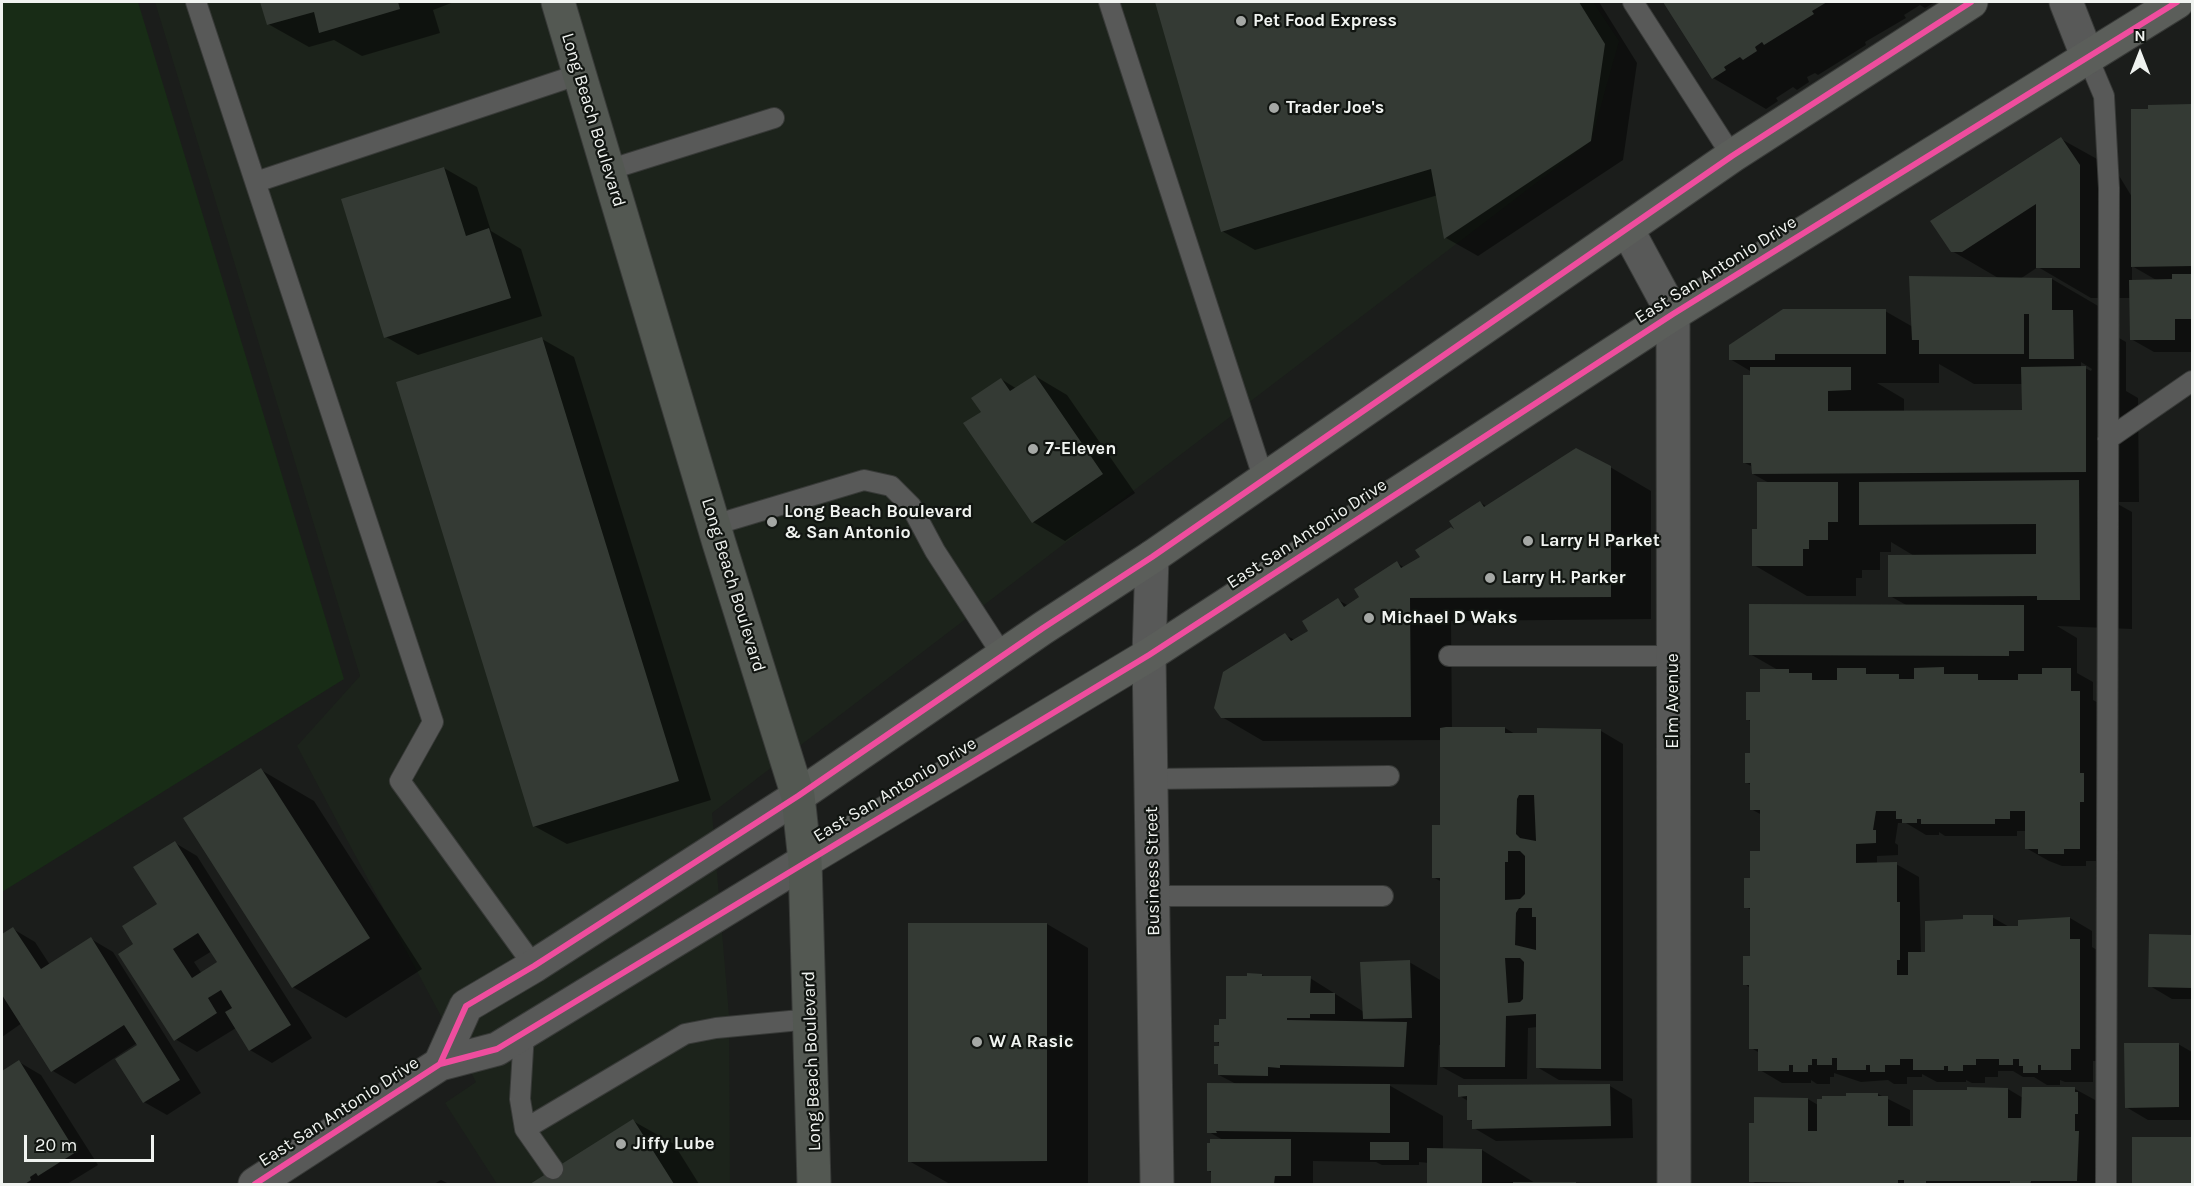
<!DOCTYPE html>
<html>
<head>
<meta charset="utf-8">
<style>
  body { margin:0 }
  #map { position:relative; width:2194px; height:1186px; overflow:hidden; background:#1b1d1b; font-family:Karla,sans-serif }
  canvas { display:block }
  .frame { position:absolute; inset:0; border:3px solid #f0f3f0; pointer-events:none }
  .north { position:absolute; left:2110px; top:24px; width:60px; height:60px; -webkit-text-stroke:4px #111511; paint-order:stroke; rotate:0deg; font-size:16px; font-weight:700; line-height:24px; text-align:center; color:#f0f3f0 }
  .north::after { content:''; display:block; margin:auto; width:21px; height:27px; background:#f0f3f0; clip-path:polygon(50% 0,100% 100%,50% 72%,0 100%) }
  .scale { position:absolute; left:24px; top:1135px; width:130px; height:27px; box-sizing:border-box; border:3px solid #f0f3f0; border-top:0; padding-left:8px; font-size:18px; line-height:21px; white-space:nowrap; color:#f0f3f0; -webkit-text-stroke:4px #111511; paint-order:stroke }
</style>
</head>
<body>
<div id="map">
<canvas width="2194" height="1186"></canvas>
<div class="frame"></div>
<div class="north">N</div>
<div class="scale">20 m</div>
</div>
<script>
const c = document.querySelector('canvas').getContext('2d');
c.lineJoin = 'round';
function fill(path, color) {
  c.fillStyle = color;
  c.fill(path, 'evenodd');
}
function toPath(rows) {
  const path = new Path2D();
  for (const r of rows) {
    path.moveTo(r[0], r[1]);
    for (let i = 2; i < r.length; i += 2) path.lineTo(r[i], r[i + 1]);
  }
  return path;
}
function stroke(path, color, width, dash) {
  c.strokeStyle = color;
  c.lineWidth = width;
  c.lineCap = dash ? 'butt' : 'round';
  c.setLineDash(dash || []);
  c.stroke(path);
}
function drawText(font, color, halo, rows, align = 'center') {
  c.font = font + ' Karla,sans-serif';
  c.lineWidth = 4.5;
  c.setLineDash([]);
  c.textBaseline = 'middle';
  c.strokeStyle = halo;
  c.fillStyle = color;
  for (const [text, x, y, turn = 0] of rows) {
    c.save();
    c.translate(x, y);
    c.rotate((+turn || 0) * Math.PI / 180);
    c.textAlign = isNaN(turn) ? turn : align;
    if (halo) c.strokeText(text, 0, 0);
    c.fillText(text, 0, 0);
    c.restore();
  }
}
const built = toPath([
  [155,2,1593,2,1619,41,1591,141,712,813,729,1015,730,1184,497,1184,445,1103,476,1082,297,746,360,676]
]);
const green = toPath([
  [2,2,138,2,344,679,2,892]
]);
const shadow = toPath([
  [262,2,454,2,433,10,440,33,362,56,334,40,309,47,268,24],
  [1157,2,1599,2,1637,63,1623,160,1478,256,1446,238,1438,195,1255,250,1222,231],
  [1665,2,1935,2,1925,8,1920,5,1904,15,1906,18,1865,42,1866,45,1818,75,1815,73,1807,77,1809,82,1797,90,1793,87,1776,98,1778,101,1766,109,1713,78],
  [2150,106,2192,106,2192,352,2154,352,2131,339,2131,298,2091,298,2038,267,2020,279,2052,279,2105,310,2105,330,2126,342,2126,391,2138,398,2139,502,2114,502,2132,512,2132,629,2057,626,2077,638,2077,673,2093,682,2093,700,2102,705,2102,861,2086,861,2086,866,2062,866,2049,861,2026,848,2026,831,2017,831,2017,836,1945,836,1939,832,1939,835,1926,835,1906,823,1898,823,1895,843,1898,845,1898,855,1877,856,1877,864,1896,864,1919,877,1921,954,1927,954,1992,917,2011,928,2070,918,2092,931,2092,947,2102,953,2102,1061,2093,1061,2093,1082,2065,1082,2060,1080,2060,1085,2047,1085,2034,1077,2023,1077,2013,1071,1998,1071,1998,1077,1985,1077,1985,1083,1972,1083,1966,1080,1966,1082,1937,1082,1922,1074,1922,1077,1907,1077,1907,1084,1894,1084,1888,1080,1861,1082,1834,1073,1834,1077,1830,1077,1830,1084,1817,1084,1811,1080,1811,1083,1782,1083,1760,1070,1760,1053,1751,1048,1750,988,1745,984,1751,958,1751,910,1746,907,1751,880,1762,853,1762,815,1751,809,1751,785,1746,782,1752,755,1752,722,1747,719,1778,670,1750,654,1908,606,1890,596,1916,557,1891,542,1891,552,1880,552,1880,570,1862,570,1862,578,1856,578,1856,596,1807,596,1754,565,1759,530,1771,484,1753,474,1753,467,1745,463,1752,372,1730,359,1885,311,1913,327,2000,279,1952,251,2061,139,2115,169,2132,197],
  [2132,266,2158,281,2132,282],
  [2081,362,2092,369,2091,371,2081,366],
  [1939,364,1974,384,2023,384,2023,412,1904,412,1904,399,1877,383,1939,383],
  [444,168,477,187,491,231,521,249,542,316,418,355,386,337],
  [542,339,574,357,711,800,567,844,534,826],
  [1035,376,1067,395,1135,493,1065,541,1033,522,983,412,1001,379,1017,389],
  [1610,467,1651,491,1651,619,1451,621,1452,730,1505,728,1515,734,1601,731,1623,744,1623,1081,1559,1080,1537,1067,1537,1027,1528,1028,1527,1079,1464,1079,1442,1067,1442,1045,1439,1045,1437,1085,1387,1084,1443,1116,1443,1150,1482,1150,1535,1183,1578,1184,1429,1184,1429,1163,1419,1162,1419,1165,1382,1165,1376,1162,1313,1161,1313,1184,1212,1184,1212,1173,1209,1171,1223,1140,1209,1132,1236,1084,1219,1075,1219,1065,1216,1063,1220,1044,1216,1041,1220,1026,1228,1021,1262,975,1267,978,1310,978,1364,1012,1409,962,1442,981,1442,882,1433,877,1442,827,1442,740,1263,741,1222,717,1285,635,1295,640,1310,631,1338,600,1349,606,1361,598,1397,563,1405,568,1422,558,1417,551,1454,527,1480,502,1487,507],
  [261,770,314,801,422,969,346,1018,293,987],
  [175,843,197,856,312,1038,272,1063,250,1050,236,1028,197,1052,175,1039,136,945,159,905],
  [212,951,219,962,202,974,194,962],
  [1047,924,1088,948,1088,1184,950,1184,909,1161],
  [13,929,35,942,50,965,91,939,113,952,201,1093,167,1115,144,1102,137,1043,75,1084,53,1071,22,1023,2,1037,2,936],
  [2151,936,2192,937,2192,999,2172,999,2150,986],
  [2178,1044,2192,1052,2192,1120,2148,1120,2126,1107],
  [19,1062,41,1075,98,1165,67,1184,2,1184,2,1073],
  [1610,1086,1632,1099,1633,1138,1496,1141,1474,1128,1474,1122,1468,1119,1468,1101,1460,1096],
  [2008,1089,2023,1098,2075,1089,2097,1101,2099,1184,1757,1184,1751,1181,1808,1099,1818,1105,1878,1094,1910,1110,1910,1127],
  [633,1121,674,1144,699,1184,533,1184],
  [2134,1138,2192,1139,2192,1184,2134,1184],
  [441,1180,449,1184,434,1184]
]);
const building = toPath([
  [260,2,398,2,400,9,319,33,314,12,267,25],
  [1155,2,1579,2,1605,44,1591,141,1444,239,1431,169,1221,232],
  [1663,2,1827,2,1812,11,1814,14,1764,45,1762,42,1755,47,1757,51,1743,60,1740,57,1724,67,1726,70,1712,79],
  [2192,104,2192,266,2131,267,2131,109,2148,109,2148,105],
  [2061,137,2080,165,2080,268,2036,268,2036,204,1962,252,1951,252,1930,221],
  [444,167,466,236,489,228,511,298,384,338,341,199],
  [2172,274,2192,274,2192,319,2175,319,2175,340,2130,340,2129,280,2172,279],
  [1909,276,2052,278,2052,310,2073,310,2074,359,2029,359,2029,314,2024,314,2024,354,1919,354,1919,340,1912,340],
  [1783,309,1886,309,1886,354,1775,354,1775,360,1729,360,1729,345],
  [542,337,679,781,533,827,396,382],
  [2086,366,2086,472,1752,474,1751,463,1743,463,1743,375,1750,375,1750,367,1851,367,1851,390,1828,391,1828,411,2022,410,2021,367],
  [1035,375,1103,474,1032,523,963,423,981,412,971,398,1001,378,1010,391],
  [1576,448,1611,466,1611,597,1410,598,1411,717,1221,718,1214,708,1223,672,1285,633,1291,641,1308,631,1302,621,1338,598,1344,607,1359,597,1354,589,1397,561,1401,568,1420,557,1415,550,1451,527,1454,529,1449,521,1480,501,1484,507],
  [2079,480,2080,600,2037,600,2037,596,1888,597,1888,555,2036,554,2036,524,1859,525,1859,482],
  [1757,482,1838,482,1838,522,1828,522,1828,540,1809,540,1809,549,1803,549,1803,566,1752,566,1752,529,1757,529],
  [1749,604,2024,605,2024,651,2009,651,2009,656,1749,655],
  [1944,667,1944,674,1978,674,1978,680,2018,680,2018,674,2042,674,2042,668,2071,668,2071,691,2080,691,2080,773,2084,773,2084,802,2080,802,2080,849,2064,849,2064,854,2038,854,2038,849,2025,849,2025,811,2010,811,2010,819,1995,819,1995,824,1921,824,1921,819,1917,819,1917,823,1902,823,1902,819,1896,819,1896,811,1876,811,1873,830,1876,830,1876,843,1856,844,1856,863,1897,862,1897,902,1900,902,1900,960,1897,960,1897,975,1908,975,1908,952,1925,952,1925,921,1963,919,1963,915,1993,915,1993,926,2018,926,2018,920,2070,917,2070,939,2080,939,2080,1049,2071,1049,2071,1070,2041,1070,2041,1065,2038,1065,2038,1073,2023,1073,2023,1066,2019,1066,2019,1059,2013,1059,2013,1065,1999,1065,1999,1059,1976,1059,1976,1065,1963,1065,1963,1071,1948,1071,1948,1066,1944,1066,1944,1070,1913,1070,1913,1059,1900,1059,1900,1065,1885,1065,1885,1072,1870,1072,1870,1065,1866,1065,1866,1070,1837,1070,1837,1058,1832,1058,1832,1065,1817,1065,1817,1059,1812,1059,1812,1065,1808,1065,1808,1072,1793,1072,1793,1065,1789,1065,1789,1071,1758,1071,1758,1049,1749,1049,1749,985,1743,985,1743,956,1750,956,1750,908,1744,908,1744,878,1750,878,1750,851,1760,851,1760,810,1750,810,1750,783,1745,783,1745,753,1750,753,1750,720,1746,720,1746,692,1760,692,1760,669,1789,669,1789,673,1812,673,1812,680,1837,680,1837,668,1866,668,1866,674,1899,674,1899,679,1914,679,1914,668],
  [1446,727,1505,727,1505,733,1537,733,1537,728,1601,729,1601,1069,1536,1068,1536,1014,1506,1016,1505,1067,1440,1067,1440,878,1432,878,1432,825,1440,825,1440,728],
  [1519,795,1534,795,1536,841,1520,838,1516,834,1517,799],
  [1508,851,1520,851,1525,856,1525,894,1520,899,1505,900,1505,862,1508,862],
  [1519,908,1532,908,1532,917,1536,917,1536,950,1515,945,1516,913],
  [1505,958,1520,958,1524,962,1523,999,1520,1002,1508,1003],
  [261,768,370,938,292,988,183,818],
  [175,841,291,1025,249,1051,225,1012,232,1008,221,990,208,998,217,1013,174,1041,118,954,133,944,122,926,157,904,133,867],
  [198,933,217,962,192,978,173,949],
  [908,923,1047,923,1047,1161,908,1162],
  [13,927,41,969,91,937,180,1080,143,1103,115,1059,137,1045,124,1025,51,1072,2,995,2,934],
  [2149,934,2192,935,2192,988,2148,987],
  [1410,960,1412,1018,1363,1019,1360,962],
  [1247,973,1262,974,1262,976,1311,976,1310,993,1335,993,1335,1014,1310,1014,1310,1018,1287,1018,1287,1020,1407,1022,1404,1067,1280,1065,1280,1068,1268,1067,1268,1076,1218,1075,1218,1064,1214,1064,1214,1046,1219,1046,1219,1042,1214,1042,1214,1025,1219,1025,1219,1019,1226,1019,1226,976,1247,976],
  [2124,1043,2179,1043,2179,1107,2125,1108],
  [19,1060,76,1152,38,1176,36,1173,30,1177,31,1180,25,1184,2,1184,2,1071],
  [1207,1083,1390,1084,1390,1133,1216,1131,1217,1133,1207,1133],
  [1610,1084,1611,1126,1472,1129,1472,1120,1467,1120,1467,1096,1458,1097,1458,1085],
  [1967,1087,2008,1088,2008,1118,2021,1118,2022,1087,2075,1087,2075,1092,2078,1092,2078,1114,2075,1114,2075,1131,2079,1131,2077,1181,2031,1181,2030,1184,2010,1184,2010,1181,1926,1181,1926,1184,1904,1184,1904,1180,1898,1180,1898,1184,1749,1182,1749,1123,1754,1123,1754,1097,1808,1098,1808,1131,1817,1131,1817,1099,1822,1099,1822,1096,1846,1096,1846,1093,1878,1093,1878,1096,1888,1096,1888,1126,1913,1126,1913,1090,1967,1090],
  [633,1119,674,1184,530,1184],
  [2132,1137,2192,1137,2192,1184,2132,1184],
  [1210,1139,1291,1139,1291,1176,1275,1176,1274,1184,1211,1184,1211,1171,1207,1171,1207,1143,1210,1143],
  [1370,1142,1409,1142,1409,1160,1370,1160],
  [1427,1148,1482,1149,1482,1184,1427,1184],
  [1513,1182,1576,1182,1576,1184,1513,1184]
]);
const service = toPath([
  [196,2,433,722,400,781,534,966],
  [1109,2,1264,480],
  [1633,2,1732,156],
  [2088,58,2104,96,2109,188,2106,1184],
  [608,170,774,118],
  [256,182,580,74],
  [2108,439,2192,381],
  [714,525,864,480,891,486,911,506,935,551,1003,656],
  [1449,656,1673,656],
  [1151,779,1389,776],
  [1153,896,1383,896],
  [524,1033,520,1099,525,1129,553,1169],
  [525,1129,685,1034,716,1028,811,1019]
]);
const minor = toPath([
  [2066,2,2088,58],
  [1627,229,1673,314,1674,1184],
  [1152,557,1149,655,1157,1184]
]);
const tertiary = toPath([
  [440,1064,466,1006,534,966,798,796],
  [255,1184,440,1064,497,1049,805,861]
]);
const secondary = toPath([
  [798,796,1043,628,1152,557,1732,156,1971,2],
  [805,861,1149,655,1673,314,2177,2]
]);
const primary = toPath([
  [558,2,719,543,798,796,805,861,814,1184]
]);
const cycleway = toPath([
  [440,1064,466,1006,534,966,798,796,1043,628,1152,557,1732,156,1971,2],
  [255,1184,440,1064,497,1049,1149,655,1673,314,2177,2]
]);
const markers = [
  [1241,21,6,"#a5a8a5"],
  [1274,108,6,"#a5a8a5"],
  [1033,449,6,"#a5a8a5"],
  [772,522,6,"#a5a8a5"],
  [1528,541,6,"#a5a8a5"],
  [1490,578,6,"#a5a8a5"],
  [1369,618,6,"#a5a8a5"],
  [977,1042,6,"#a5a8a5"],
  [621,1144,6,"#a5a8a5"]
];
const poiNames = [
  ["Pet Food Express",1253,21],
  ["Trader Joe's",1286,108],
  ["7-Eleven",1045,449],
  ["Long Beach Boulevard",784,512],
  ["& San Antonio",784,533],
  ["Larry H Parket",1540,541],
  ["Larry H. Parker",1502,578],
  ["Michael D Waks",1381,618],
  ["W A Rasic",989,1042],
  ["Jiffy Lube",633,1144]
];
const streetNames = [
  ["Long Beach Boulevard",593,120,73],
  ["East San Antonio Drive",1716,270,-32],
  ["East San Antonio Drive",1307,534,-33],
  ["Long Beach Boulevard",733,585,73],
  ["Elm Avenue",1673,701,-90],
  ["East San Antonio Drive",895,790,-31],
  ["Business Street",1153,871,-91],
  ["Long Beach Boulevard",812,1061,-92],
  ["East San Antonio Drive",339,1112,-33]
];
fill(built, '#1c231b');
fill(green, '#182c16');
fill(shadow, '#0007');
fill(building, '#343a34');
stroke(service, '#383a38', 22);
stroke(minor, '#383a38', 35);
stroke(tertiary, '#383a38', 35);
stroke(secondary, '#383a38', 35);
stroke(primary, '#383a38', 35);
stroke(service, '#585958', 20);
stroke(minor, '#585958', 33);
stroke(tertiary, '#585958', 33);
stroke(secondary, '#5b5e5a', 33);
stroke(primary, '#535852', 33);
stroke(cycleway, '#ef4d9e', 6);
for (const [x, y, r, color] of markers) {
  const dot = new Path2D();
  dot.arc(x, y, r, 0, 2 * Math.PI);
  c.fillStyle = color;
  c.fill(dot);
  stroke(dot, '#111511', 2);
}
drawText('bold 18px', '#f0f3f0', '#111511', poiNames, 'left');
drawText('18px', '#f0f3f0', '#111511', streetNames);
</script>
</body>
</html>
